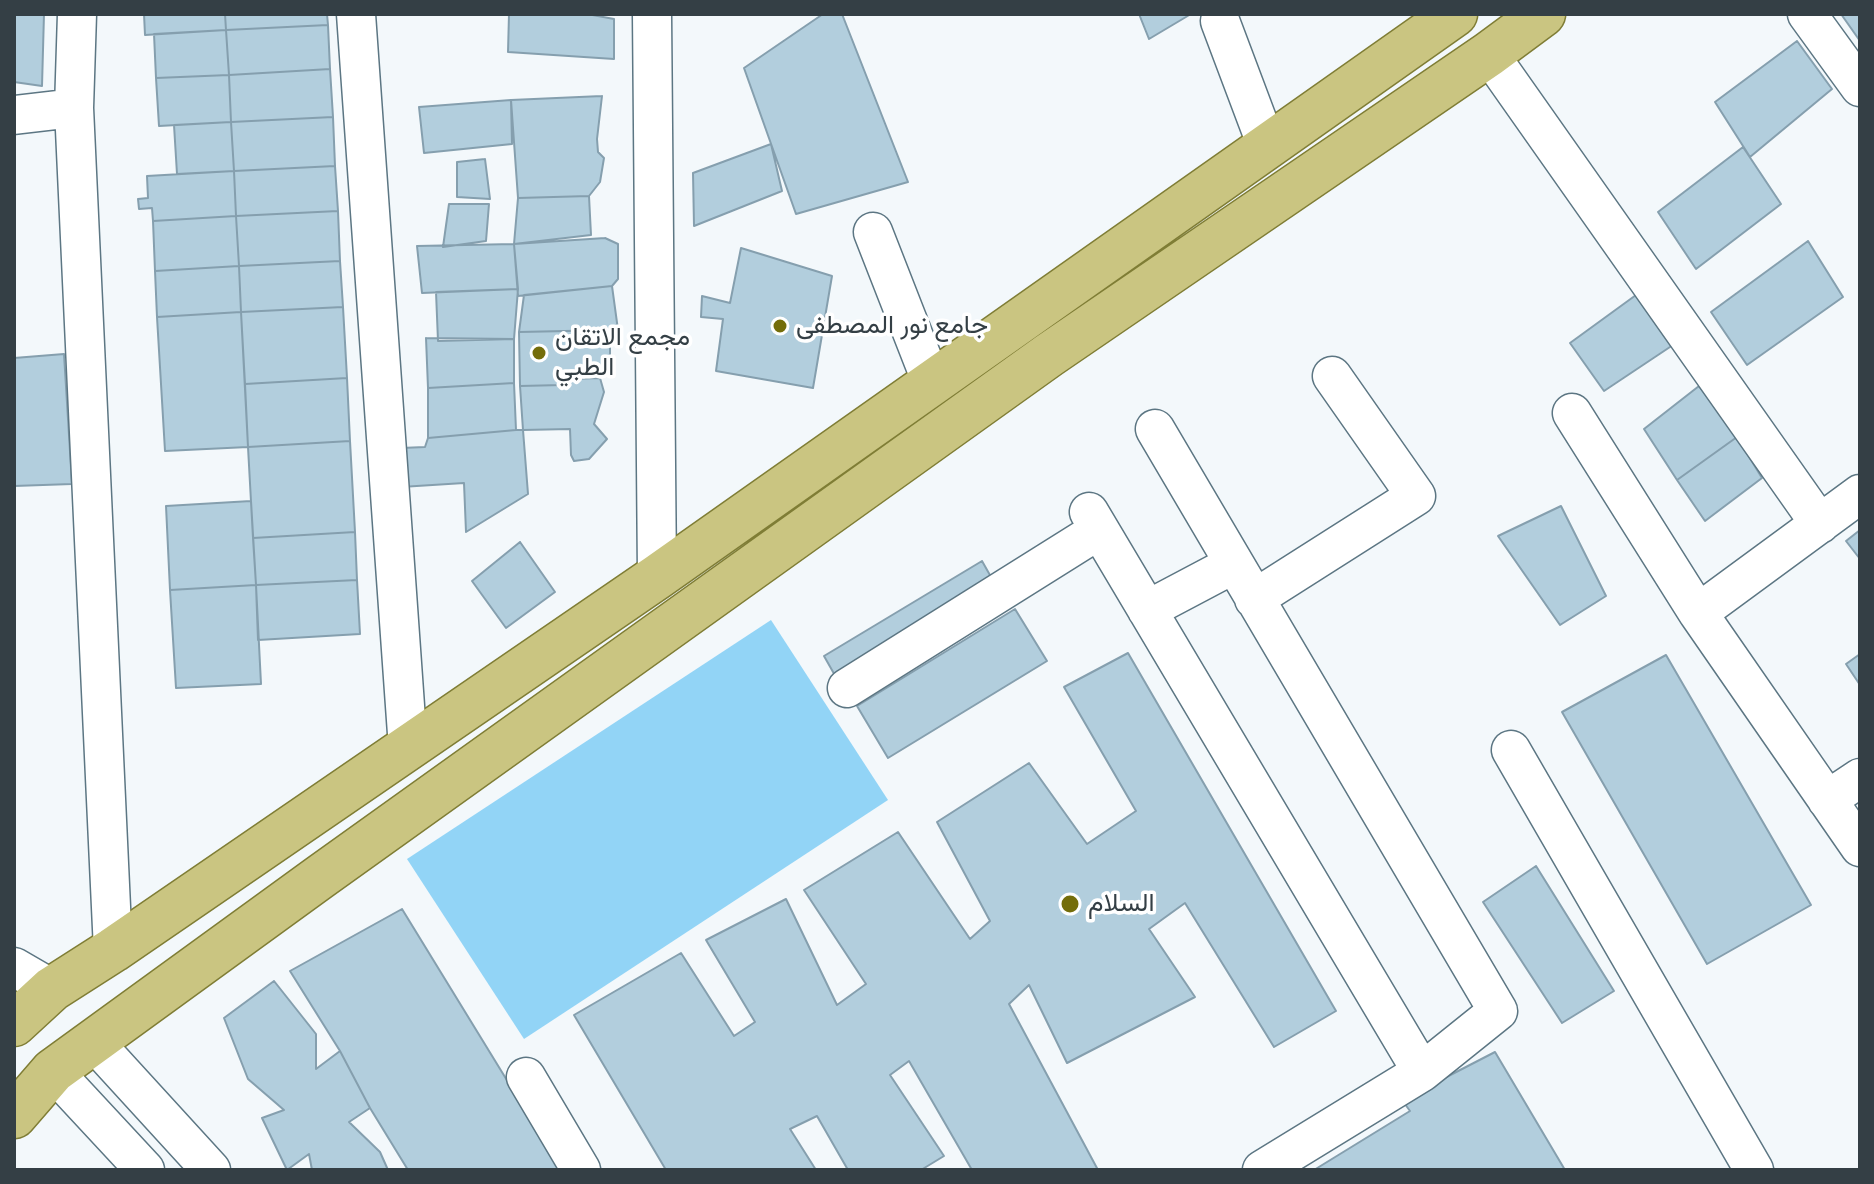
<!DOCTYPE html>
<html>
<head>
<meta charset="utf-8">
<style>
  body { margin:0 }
  #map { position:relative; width:1874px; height:1184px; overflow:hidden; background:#f3f8fb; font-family:Karla,sans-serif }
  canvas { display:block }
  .frame { position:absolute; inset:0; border:16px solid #343f45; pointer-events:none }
</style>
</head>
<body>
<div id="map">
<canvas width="1874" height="1184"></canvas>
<div class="frame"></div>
</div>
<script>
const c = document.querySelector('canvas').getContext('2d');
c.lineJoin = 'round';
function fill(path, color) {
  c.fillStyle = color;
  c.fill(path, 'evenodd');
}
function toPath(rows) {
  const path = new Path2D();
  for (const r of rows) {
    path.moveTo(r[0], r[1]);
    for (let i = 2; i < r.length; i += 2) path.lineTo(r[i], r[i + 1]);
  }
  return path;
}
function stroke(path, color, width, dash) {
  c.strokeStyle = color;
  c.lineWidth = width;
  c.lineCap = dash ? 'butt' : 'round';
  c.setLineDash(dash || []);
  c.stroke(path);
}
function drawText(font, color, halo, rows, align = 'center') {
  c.font = font + ' Karla,Vazirmatn,sans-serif';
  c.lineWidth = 7;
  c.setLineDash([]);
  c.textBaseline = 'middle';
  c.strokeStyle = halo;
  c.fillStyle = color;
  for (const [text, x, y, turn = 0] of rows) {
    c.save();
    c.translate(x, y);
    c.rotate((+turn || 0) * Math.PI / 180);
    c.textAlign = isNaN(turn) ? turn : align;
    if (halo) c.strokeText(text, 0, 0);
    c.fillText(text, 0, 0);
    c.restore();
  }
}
const green = toPath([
  [771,620,888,800,524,1039,407,859]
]);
const building = toPath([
  [14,14,44,14,42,86,14,82,14,14],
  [144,14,225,14,226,30,145,35,144,14],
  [225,14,327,14,328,25,226,30,225,14],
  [509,14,587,14,614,19,614,59,508,52,509,14],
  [823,14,842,14,908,182,796,214,744,68,823,14],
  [1139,14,1191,14,1149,39,1139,14],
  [1841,14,1860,14,1860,41,1841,14],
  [328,25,330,69,229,75,226,30,328,25],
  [226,30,229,75,156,78,154,34,226,30],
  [1797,41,1832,89,1750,157,1715,102,1797,41],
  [330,69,333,117,231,122,229,75,330,69],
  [229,75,231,122,159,126,156,78,229,75],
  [602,96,597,139,598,152,604,158,600,182,589,196,518,198,511,100,602,96],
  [511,100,512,144,424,153,419,107,511,100],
  [333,117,335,166,234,171,231,122,333,117],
  [231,122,234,171,177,174,174,125,231,122],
  [771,144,782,191,694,226,693,173,771,144],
  [1743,147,1781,204,1696,269,1658,212,1743,147],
  [485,159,490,199,457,197,457,162,485,159],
  [335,166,338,211,236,216,234,171,335,166],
  [234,171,236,216,153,221,152,208,139,209,138,199,148,198,147,176,234,171],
  [589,196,591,235,514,244,518,198,589,196],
  [449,204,489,204,486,241,443,247,449,204],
  [338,211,340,261,239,266,236,216,338,211],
  [236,216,239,266,155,271,153,221,236,216],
  [605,238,618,244,618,279,612,286,518,296,514,244,605,238],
  [1808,241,1843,297,1747,365,1711,312,1808,241],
  [514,244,518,289,422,293,417,246,514,244],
  [741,248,832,276,813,388,716,371,723,319,701,317,702,296,730,303,741,248],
  [340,261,343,307,241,312,239,266,340,261],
  [239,266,241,312,157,317,155,271,239,266],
  [612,286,618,330,519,332,524,295,612,286],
  [518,289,514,339,438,341,436,292,518,289],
  [1636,295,1673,345,1604,391,1570,343,1636,295],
  [343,307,347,378,245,384,241,312,343,307],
  [241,312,248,447,165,451,157,317,241,312],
  [610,330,610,357,600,378,571,379,562,385,520,386,519,332,610,330],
  [426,338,514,339,514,383,428,388,426,338],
  [64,354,72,484,14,486,14,358,64,354],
  [347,378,350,441,248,447,245,384,347,378],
  [600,378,604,392,594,424,607,439,589,459,574,461,571,455,570,429,523,430,520,386,562,385,571,379,600,378],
  [514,383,516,430,428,438,428,388,514,383],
  [1699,386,1737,437,1677,480,1644,429,1699,386],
  [516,430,523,430,528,494,466,532,464,483,401,487,401,448,425,447,428,438,516,430],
  [1737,437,1762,478,1705,521,1677,480,1737,437],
  [350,441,355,532,253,538,248,447,350,441],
  [251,501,256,585,170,590,166,506,251,501],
  [1561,506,1606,596,1560,625,1498,536,1561,506],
  [1860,530,1860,559,1846,541,1860,530],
  [355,532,357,580,256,585,253,538,355,532],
  [520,542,555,592,506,628,472,581,520,542],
  [982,561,995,584,837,679,824,656,982,561],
  [357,580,360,634,258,640,256,585,357,580],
  [256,585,261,684,176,688,170,590,256,585],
  [1015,609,1047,661,888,758,857,706,1015,609],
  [1128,653,1336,1011,1274,1047,1185,903,1149,929,1195,997,1067,1063,1029,985,1009,1004,1098,1170,972,1170,909,1061,890,1075,944,1156,921,1170,848,1170,817,1116,790,1129,816,1170,666,1170,574,1015,681,953,734,1036,755,1022,706,940,786,899,837,1005,866,984,804,890,898,832,970,939,990,921,937,822,1029,763,1087,844,1136,811,1064,687,1128,653],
  [1860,654,1860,685,1846,664,1860,654],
  [1666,655,1811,905,1707,964,1562,712,1666,655],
  [1536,866,1614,991,1562,1023,1483,902,1536,866],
  [402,909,562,1170,408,1170,370,1108,340,1051,290,971,402,909],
  [274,981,316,1034,316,1069,340,1051,370,1108,349,1122,380,1152,388,1170,312,1170,309,1154,287,1170,262,1118,284,1110,248,1079,224,1018,274,981],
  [1495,1052,1565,1170,1314,1170,1410,1111,1402,1100,1495,1052]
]);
const minor = toPath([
  [77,14,74,108,113,950],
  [356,14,408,748],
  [652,14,657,577],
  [1807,14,1860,87],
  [1220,21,1267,146],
  [1489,54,1820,524],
  [14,115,74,108],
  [873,232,932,383],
  [1572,413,1698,613,1860,847],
  [1155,429,1498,1011,1422,1072],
  [1089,512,1422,1072,1262,1170],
  [1254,599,1416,496,1332,376],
  [1147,610,1234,564],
  [1698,613,1860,494],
  [847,688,1099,530],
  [1511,750,1754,1170],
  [1827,800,1860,778],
  [14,967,52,989],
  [94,1042,211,1170],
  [53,1071,145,1170],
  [526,1077,581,1170]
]);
const major = toPath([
  [14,1024,52,989,113,950,657,577,1455,14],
  [14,1116,53,1071,320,877,1049,355,1489,54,1543,14]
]);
const markers = [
  [780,326,8,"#746d0a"],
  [539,353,8,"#746d0a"],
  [1070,904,10,"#746d0a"]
];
const poiNames = [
  ["جامع نور المصطفى",796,326],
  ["مجمع الاتقان",555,338],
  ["الطبي",555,368],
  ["السلام",1088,904]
];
fill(green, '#92d4f6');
fill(building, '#b2cedd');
stroke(building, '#859fae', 2);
stroke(minor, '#5c7683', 41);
stroke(major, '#7f7d35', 47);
stroke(minor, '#fff', 38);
stroke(major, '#cac581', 44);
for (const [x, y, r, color] of markers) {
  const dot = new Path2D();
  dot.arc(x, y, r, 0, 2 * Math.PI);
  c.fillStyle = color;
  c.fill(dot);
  stroke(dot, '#fff', 3);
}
drawText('26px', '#343f45', '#fff', poiNames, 'left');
</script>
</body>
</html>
